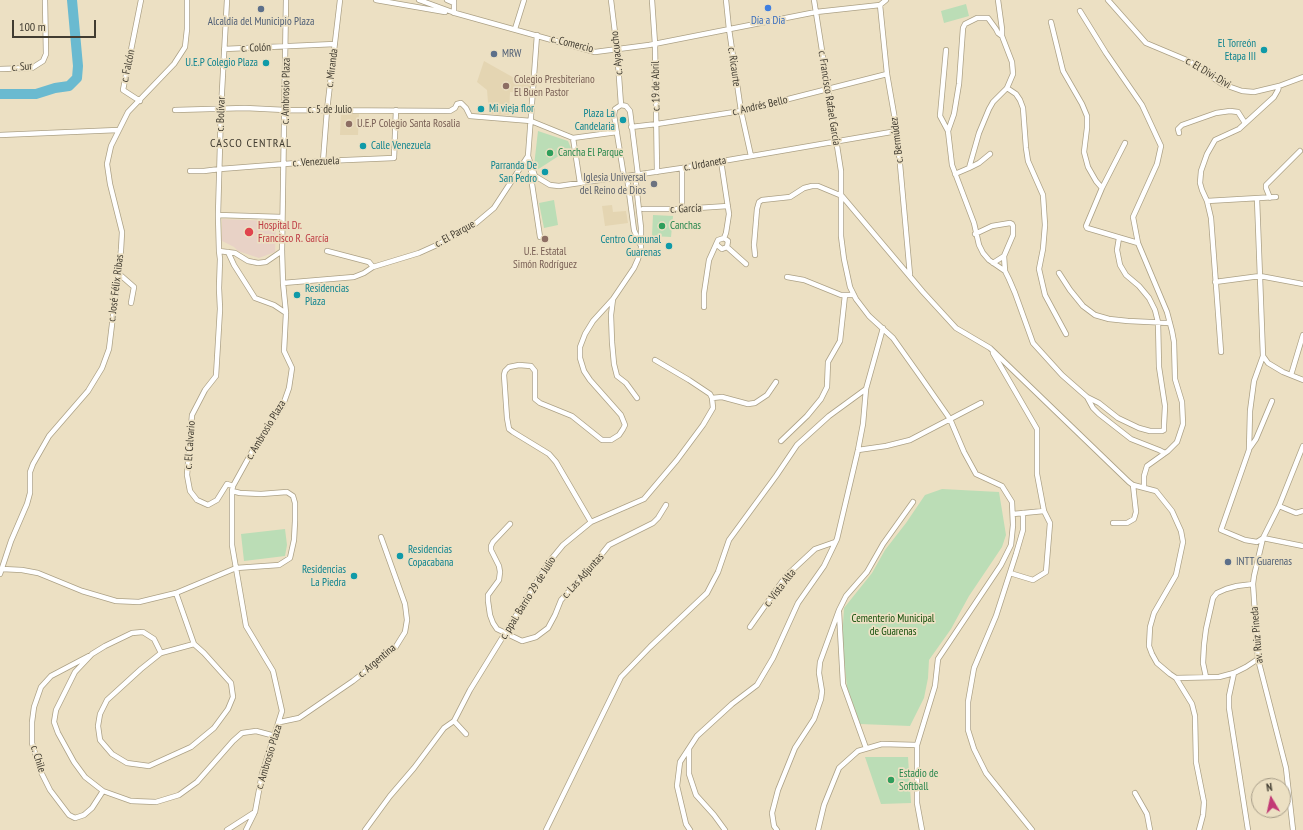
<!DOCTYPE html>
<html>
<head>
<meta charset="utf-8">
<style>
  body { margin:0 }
  #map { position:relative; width:1303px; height:830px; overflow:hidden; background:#ece0c3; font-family:"PT Sans Narrow",sans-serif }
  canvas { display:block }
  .north { position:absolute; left:1251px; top:778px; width:40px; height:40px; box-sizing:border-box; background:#ece0c3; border:1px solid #a89e89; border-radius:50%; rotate:351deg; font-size:11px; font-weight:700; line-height:16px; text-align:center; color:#413c31 }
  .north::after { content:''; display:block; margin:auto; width:14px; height:18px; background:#c23975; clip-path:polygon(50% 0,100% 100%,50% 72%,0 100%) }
  .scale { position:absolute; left:12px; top:20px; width:84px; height:18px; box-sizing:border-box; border:2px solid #413c31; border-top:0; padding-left:5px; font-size:12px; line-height:14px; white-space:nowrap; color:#413c31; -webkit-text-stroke:3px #ece0c3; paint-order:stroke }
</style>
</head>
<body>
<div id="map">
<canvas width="1303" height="830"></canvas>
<div class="north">N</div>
<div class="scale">100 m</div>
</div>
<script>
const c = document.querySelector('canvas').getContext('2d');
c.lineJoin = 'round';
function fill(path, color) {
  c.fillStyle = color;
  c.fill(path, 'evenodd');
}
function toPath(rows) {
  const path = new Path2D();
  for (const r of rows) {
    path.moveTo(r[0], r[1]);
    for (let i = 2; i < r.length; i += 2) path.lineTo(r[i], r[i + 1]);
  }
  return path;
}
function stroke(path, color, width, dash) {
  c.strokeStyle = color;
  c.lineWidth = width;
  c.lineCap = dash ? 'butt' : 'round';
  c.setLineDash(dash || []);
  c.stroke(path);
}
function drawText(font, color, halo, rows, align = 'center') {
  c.font = font + ' "PT Sans Narrow",sans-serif';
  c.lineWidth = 3.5;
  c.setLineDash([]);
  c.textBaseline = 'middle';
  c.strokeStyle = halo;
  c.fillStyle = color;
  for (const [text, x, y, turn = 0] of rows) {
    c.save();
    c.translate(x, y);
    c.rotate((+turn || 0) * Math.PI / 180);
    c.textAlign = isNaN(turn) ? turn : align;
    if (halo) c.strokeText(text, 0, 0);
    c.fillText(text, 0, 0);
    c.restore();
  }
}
const built = toPath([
  [484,61,516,79,530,80,530,93,510,92,509,115,489,114,487,90,477,82],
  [341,113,359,114,358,135,340,135],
  [612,205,613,212,626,211,628,223,605,226,602,206]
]);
const medical = toPath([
  [222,219,272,221,276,224,275,252,259,258,238,251,234,247,222,241]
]);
const green = toPath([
  [966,4,969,16,944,23,941,11],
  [538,131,568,141,571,148,537,170,534,166],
  [554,200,558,225,544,228,539,203],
  [653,215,673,216,671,237,652,236],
  [942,489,999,492,1006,535,1002,547,969,596,951,629,929,660,928,678,924,698,910,726,860,724,847,687,842,640,844,608,872,573,885,550,906,523,925,495],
  [285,529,287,545,285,556,244,561,241,534],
  [865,757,908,757,911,803,881,804]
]);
const river = toPath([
  [0,94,36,94,55,88,69,86,77,78,78,66,72,0]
]);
const street = toPath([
  [227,0,221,109,218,215,219,251,220,259,219,288,220,309,216,376,205,390,192,415,187,475,190,491,197,500,208,505,217,500,227,484,233,486],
  [376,0,445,12],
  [419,0,455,13,595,52,649,45,816,12,880,5,886,0],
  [447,0,454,3],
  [454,0,454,13],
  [611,0,617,49,621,105],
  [652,0,655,44,657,172],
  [726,0,729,29,741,111,751,156],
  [814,0,841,171,841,236,844,259,850,287,856,299,869,316,893,338,920,376,950,419,964,452,976,474,1002,486,1012,502,1013,525,1011,545,1001,565,938,659,935,686,917,745,917,803,922,830],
  [1108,0,1146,43,1189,61,1222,84,1242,91,1254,92,1279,86,1303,77],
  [880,5,887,74,897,131,910,275],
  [1080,11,1106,53,1142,105,1161,146,1157,164,1133,217,1138,243,1167,312,1172,331,1174,342,1175,379,1182,402,1183,424,1177,442,1168,451,1147,466,1144,476,1144,487],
  [1051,22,1063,71,1082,104,1087,116,1087,128,1084,152,1088,167,1096,181,1102,188],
  [515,29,524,0],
  [1002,36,998,33,996,29,988,18,977,18,965,24,963,28,959,84,954,114,948,131,952,165,974,223,979,245,983,253,989,260,1005,271,1009,279,1015,293,1033,343,1062,375,1087,397,1099,403,1118,418,1139,428,1150,431,1162,431,1164,430,1164,425,1165,406,1159,367,1158,322,1155,310,1149,298,1139,286,1126,275,1120,265,1117,250,1119,238],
  [224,49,335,44],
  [946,50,940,116,948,131],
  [0,69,32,68,43,61,46,54,45,0],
  [1007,88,1016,94,1020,100,1023,108,1026,148,1028,161,1043,195,1045,225,1043,249,1039,269,1045,295,1066,334],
  [140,101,123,90,141,0],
  [175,110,245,108,285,110,450,111,455,108,457,104,461,103,466,108,470,116,531,121,573,138,617,132],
  [631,127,657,124,741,111,887,74],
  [1179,133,1178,129,1182,125,1216,113,1230,111,1238,112,1245,123],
  [0,135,118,130],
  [573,138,580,183],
  [1125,143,1102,188,1086,226,1087,228,1138,243],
  [528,156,535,176,550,185,559,186,682,168,897,131],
  [323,161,327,110,340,0],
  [721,161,729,214,726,233,724,238],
  [969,168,979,163,990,154],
  [531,170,532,184,540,237],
  [190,171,204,171,220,169,323,161,394,158,396,110],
  [955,174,969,168,979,133,989,109,993,102,1007,88,1013,74,1012,62,1002,36,1002,29,998,0],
  [624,177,614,115,615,109,621,105,626,106,630,111,638,175],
  [627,177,634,230,640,244],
  [1270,198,1266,188,1266,185,1300,151],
  [1257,199,1263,356,1268,363,1283,372,1303,380],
  [1207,201,1276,197],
  [643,209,682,209,728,206],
  [682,209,682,168],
  [218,215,282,217],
  [975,234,992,226,1010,223,1012,224,1013,226,1013,235,1004,256,1005,271],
  [724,238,728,241,727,247],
  [717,245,722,249,727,247],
  [727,247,746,264],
  [219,251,235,253,248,261,258,263,266,262,282,251],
  [327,251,369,262,373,267],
  [228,252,234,265,255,298,274,305,286,313],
  [755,255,754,245,757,209,759,202,762,200,790,197,804,188,812,186,818,186,842,196,923,292,956,328,990,348,1129,482,1133,485,1156,491,1172,511,1181,531,1183,542,1176,575,1154,613,1150,627,1149,646,1152,654,1157,663,1170,674,1176,678,1219,677,1234,673,1246,667,1258,659],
  [993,263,1004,256],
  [118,273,134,287,131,303],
  [1059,273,1070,290,1083,306,1095,315,1109,319,1128,321,1170,323],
  [787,277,804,280,841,295,854,295],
  [1215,282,1260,276,1303,284],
  [283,283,354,277,364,273,373,267,419,253,439,244,475,224,494,208,528,156,537,35],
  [613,299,611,315,612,342,614,364,617,376,626,383,637,398],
  [704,307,704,293,709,260,718,240,724,238],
  [1221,352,1211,218,1207,201,1202,190,1200,183,1201,171,1207,154,1215,140,1239,129,1274,97,1278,90,1279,86],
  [993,353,1037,429,1037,474,1044,511,1050,523,1046,572,1033,580,1010,573],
  [1263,356,1254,381,1250,411,1249,450,1221,530,1245,540,1257,542,1263,538,1303,546],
  [1291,375,1303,335],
  [1087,397,1093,408,1099,414,1131,439,1159,450,1165,453],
  [712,398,722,397,748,404,755,403,767,395,776,382],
  [781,441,807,416,821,399,827,387,828,362,840,341,845,295],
  [1249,449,1256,439,1272,401],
  [858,450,886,446,910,440,981,403],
  [1279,506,1296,513,1303,511],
  [1023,513,1023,530,1016,554,996,616,974,668,968,702,968,730,974,749,986,773,1032,830],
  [1013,514,1044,511],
  [591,522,644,499,677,460,703,425,713,408,712,398,710,394,689,380,655,360],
  [1113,523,1127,523,1134,519,1136,512,1133,485],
  [510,524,493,542,491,546,491,550,499,566,500,572,499,580,488,595,488,601,490,615,493,623,497,629,522,641,536,637,548,628,555,615,561,600,592,566,609,545,653,523,658,518,666,505],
  [2,569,22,570,38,573,82,591,116,601,139,602,176,593,236,568,279,565,290,558,294,540,295,521,295,503,293,496,287,492,261,494,240,493,232,491],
  [0,574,11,541,27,504,30,493,30,472,33,464,49,436,88,391,102,368,109,349,121,250,122,232,110,184,107,164,111,146,128,112,174,64,185,47,187,29,187,0],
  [176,593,194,644,204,653,231,683,233,697,228,709,214,728,191,747,149,766,127,763,112,754,100,740,98,726,100,714,107,700,141,669,161,653,194,644],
  [839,612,843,684,866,748],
  [750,627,786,576,815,549,835,542],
  [161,653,154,639,143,632,132,633,105,646,92,654,75,672,56,710,54,722,58,733,74,762,85,777,103,791,131,801,156,802,179,795,197,782,233,741,242,733,256,731,275,736],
  [89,656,51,676,41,687,34,707,32,722,32,743,40,770,50,790,69,815,75,818,84,815,92,808,103,791],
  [1234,673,1229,696,1229,708,1248,830],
  [1206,677,1203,663,1204,645,1206,629,1213,598,1217,593,1226,589,1237,586,1253,584],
  [1176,678,1192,704,1195,716,1196,762,1204,802,1203,815,1199,830],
  [454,721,466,734],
  [280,722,299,718,353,681,395,648,405,632,407,620,405,604,381,537],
  [689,749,689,774,696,795,714,815,725,830],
  [1135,793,1147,814,1150,830],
  [227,830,255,812,262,774,282,711,273,671,246,626,232,545,232,491,233,486,254,448,283,405,289,388,292,368,284,351,286,313,283,283,282,251,286,0],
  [246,830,254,814],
  [365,830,390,796,414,768,444,728,454,721,470,690,549,562,563,545,591,522,556,462,549,454,513,432,509,429,507,418,504,375,505,371,509,367,519,365,531,366,535,371,535,399,540,403,572,416,602,440,611,440,619,435,623,429,625,425,621,415,590,380,584,371,580,358,580,347,585,334,593,321,613,299,634,268,638,259,641,248,641,228,635,175],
  [546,830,621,677,650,647,707,593,718,572,729,540,776,476,797,445,829,416,866,389],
  [690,830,686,824,677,786,680,762,697,736,732,704,757,685,773,658,798,603,824,566,837,539,858,450,863,424,866,389,883,328],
  [777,830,774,826,772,813,778,790,795,748,814,719,821,699,822,691,819,673,820,662,839,610,846,596,867,572,883,544,913,502],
  [818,830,824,805,839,768,858,751,882,744,917,745],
  [1293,830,1286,768,1258,659,1253,584,1254,576,1263,538,1279,506,1303,446]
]);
const markers = [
  [768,8,4,"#3f7fe0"],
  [261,9,4,"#5c6f8a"],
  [1264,50,4,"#0f9aa8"],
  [494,54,4,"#5c6f8a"],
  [266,63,4,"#0f9aa8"],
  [506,86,4,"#8d6e63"],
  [481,109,4,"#0f9aa8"],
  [623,120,4,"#0f9aa8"],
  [349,124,4,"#8d6e63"],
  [363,146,4,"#0f9aa8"],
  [550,153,4,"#2e9e5b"],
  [545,172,4,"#0f9aa8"],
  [654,184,4,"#6b7280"],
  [662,226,4,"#2e9e5b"],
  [249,232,5,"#e0444e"],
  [545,239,4,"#8d6e63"],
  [669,246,4,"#0f9aa8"],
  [297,295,4,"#0f9aa8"],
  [400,556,4,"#0f9aa8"],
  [1228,562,4,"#5c6f8a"],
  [354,576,4,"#0f9aa8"],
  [891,780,4,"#2e9e5b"]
];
const shopNames = [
  ["Día a Día",768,21]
];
const serviceNames = [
  ["Alcaldía del Municipio Plaza",261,22,"center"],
  ["MRW",502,54],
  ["INTT Guarenas",1236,562]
];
const streetNames = [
  ["c. Comercio",572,44,14],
  ["c. Colón",256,48,-2],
  ["c. Ayacucho",617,53,-96],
  ["c. Falcón",128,66,-78],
  ["c. Sur",22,67,-5],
  ["c. Ricaurte",734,67,82],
  ["c. Miranda",332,68,-83],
  ["c. El Divi-Divi",1208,73,31],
  ["c. 19 de Abril",656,86,-91],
  ["c. Ambrosio Plaza",286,91,-89],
  ["c. Francisco Rafael García",829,98,81],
  ["c. Andrés Bello",760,106,-13],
  ["c. 5 de Julio",330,110],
  ["c. Bolívar",221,114,-88],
  ["c. Bermúdez",897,140,-97],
  ["c. Venezuela",316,162,-3],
  ["c. Urdaneta",705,164,-10],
  ["c. García",686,209,-2],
  ["c. El Parque",455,234,-29],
  ["c. José Félix Ribas",116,288,-83],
  ["c. Ambrosio Plaza",266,430,-59],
  ["c. El Calvario",190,445,-86],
  ["c. Las Adjuntas",583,576,-48],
  ["c. Vista Alta",780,588,-52],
  ["c. ppal. Barrio 29 de Julio",528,598,-58],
  ["av. Ruiz Pineda",1257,635,-95],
  ["c. Argentina",377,661,-40],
  ["c. Ambrosio Plaza",269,757,-73],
  ["c. Chile",38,759,72]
];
const cultureNames = [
  ["El Torreón",1256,44],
  ["Etapa III",1256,57],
  ["U.E.P Colegio Plaza",258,63],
  ["Mi vieja flor",489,109,"left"],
  ["Plaza La",615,114],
  ["Candelaria",615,127],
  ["Calle Venezuela",371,146,"left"],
  ["Parranda De",537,166],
  ["San Pedro",537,179],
  ["Centro Comunal",661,240],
  ["Guarenas",661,253],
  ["Residencias",305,289,"left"],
  ["Plaza",305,302,"left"],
  ["Residencias",408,550,"left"],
  ["Copacabana",408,563,"left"],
  ["Residencias",346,570],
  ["La Piedra",346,583]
];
const educationNames = [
  ["Colegio Presbiteriano",514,80],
  ["El Buen Pastor",514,93],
  ["U.E.P Colegio Santa Rosalia",357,124],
  ["U.E. Estatal",545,252,"center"],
  ["Simón Rodríguez",545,265,"center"]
];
const leisureNames = [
  ["Cancha El Parque",558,153],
  ["Canchas",670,226],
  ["Estadio de",899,774],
  ["Softball",899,787]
];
const worshipNames = [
  ["Iglesia Universal",646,178],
  ["del Reino de Dios",646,191]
];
const healthNames = [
  ["Hospital Dr.",258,226],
  ["Francisco R. García",258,239]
];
const parkNames = [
  ["Cementerio Municipal",893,619],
  ["de Guarenas",893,632]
];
const neighbourhoodNames = [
  ["CASCO CENTRAL",251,144]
];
fill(built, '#e4d5b2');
fill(medical, '#e8d2c6');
fill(green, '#bbddb6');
stroke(river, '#6abad0', 10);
stroke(street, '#aca186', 6);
stroke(street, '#fff', 4.5);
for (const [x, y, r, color] of markers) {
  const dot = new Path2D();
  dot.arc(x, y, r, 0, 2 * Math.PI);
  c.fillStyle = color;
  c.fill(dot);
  stroke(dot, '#ece0c3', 1.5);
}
drawText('11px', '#366cbe', '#ece0c3', shopNames);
drawText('11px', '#4e5e75', '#ece0c3', serviceNames, 'left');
drawText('11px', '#413c31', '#ece0c3', streetNames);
drawText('11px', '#0d838f', '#ece0c3', cultureNames, 'right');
drawText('11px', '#785e54', '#ece0c3', educationNames, 'left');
drawText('11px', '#27864d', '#ece0c3', leisureNames, 'left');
drawText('11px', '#5b616d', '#ece0c3', worshipNames, 'right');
drawText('11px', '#be3a42', '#ece0c3', healthNames, 'left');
drawText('11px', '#104c06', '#ece0c3', parkNames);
c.letterSpacing = '1px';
drawText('12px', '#413c31', '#ece0c3', neighbourhoodNames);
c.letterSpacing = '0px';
</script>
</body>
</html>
